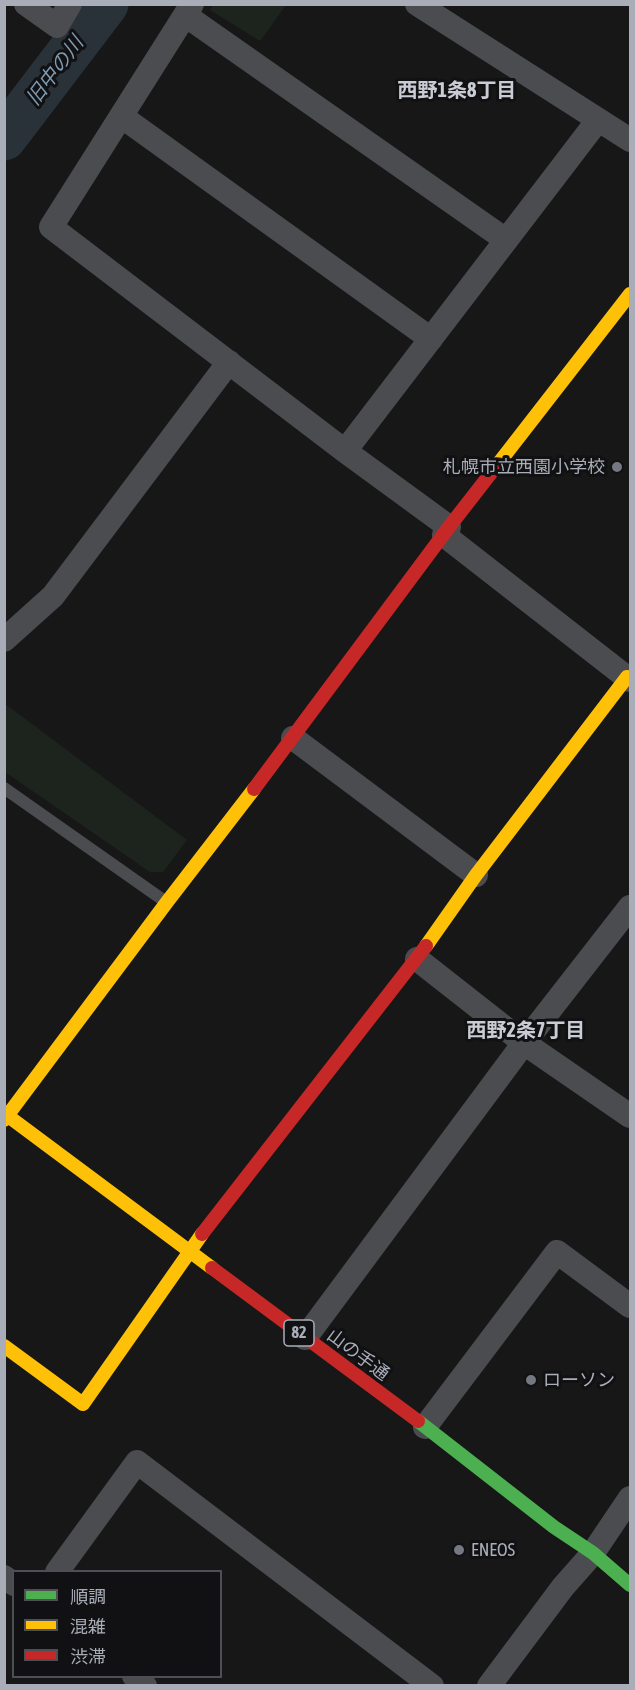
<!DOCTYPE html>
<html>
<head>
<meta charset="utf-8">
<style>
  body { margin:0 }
  #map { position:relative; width:635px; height:1690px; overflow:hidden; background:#171717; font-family:"Asap Condensed","Noto Sans JP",sans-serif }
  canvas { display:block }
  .frame { position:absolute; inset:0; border:6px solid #a8adb8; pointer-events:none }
  .legend { position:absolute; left:12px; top:1570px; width:210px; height:108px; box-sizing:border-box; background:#111113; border:2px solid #4d4f55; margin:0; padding:8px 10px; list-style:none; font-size:18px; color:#a8adb8 }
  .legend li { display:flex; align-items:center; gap:12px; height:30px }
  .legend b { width:30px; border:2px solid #4d4f55 }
</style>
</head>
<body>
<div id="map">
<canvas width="635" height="1690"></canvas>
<div class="frame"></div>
<ul class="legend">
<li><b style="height:8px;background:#4caf50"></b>順調</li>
<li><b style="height:8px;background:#ffc107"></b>混雑</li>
<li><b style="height:8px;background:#c62828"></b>渋滞</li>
</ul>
</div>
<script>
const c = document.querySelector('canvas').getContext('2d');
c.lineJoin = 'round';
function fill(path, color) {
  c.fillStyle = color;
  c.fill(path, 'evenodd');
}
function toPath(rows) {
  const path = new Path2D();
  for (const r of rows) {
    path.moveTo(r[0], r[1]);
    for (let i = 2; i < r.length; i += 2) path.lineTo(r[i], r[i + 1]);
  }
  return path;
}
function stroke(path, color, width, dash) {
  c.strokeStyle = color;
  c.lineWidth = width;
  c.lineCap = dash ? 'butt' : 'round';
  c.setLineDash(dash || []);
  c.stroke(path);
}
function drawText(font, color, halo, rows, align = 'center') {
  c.font = font + ' "Asap Condensed","Noto Sans JP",sans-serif';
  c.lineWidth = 6;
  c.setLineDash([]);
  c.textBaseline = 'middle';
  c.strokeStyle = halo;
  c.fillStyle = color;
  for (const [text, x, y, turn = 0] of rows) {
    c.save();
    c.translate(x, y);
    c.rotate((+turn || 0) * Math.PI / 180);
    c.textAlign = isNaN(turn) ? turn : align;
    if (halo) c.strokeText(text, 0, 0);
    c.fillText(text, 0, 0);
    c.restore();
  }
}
const green = toPath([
  [213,5,213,4,286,5,260,41,210,10],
  [4,703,187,840,163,872,150,872,5,772]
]);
const river = toPath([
  [4,138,106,4]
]);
const lane = toPath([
  [4,788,166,902]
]);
const street = toPath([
  [26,4,57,26,70,4],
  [192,4,51,227,345,451,449,527],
  [417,4,630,140],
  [185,15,506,240],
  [121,116,431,339],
  [345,451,598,120],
  [444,535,630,680],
  [4,640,53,596,229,362],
  [293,738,476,875],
  [417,959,524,1043,630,1116],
  [305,1338,524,1043,630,907],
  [425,1427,557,1252,630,1306],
  [57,1572,137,1462,432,1686],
  [4,1577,14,1584],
  [134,1676,145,1686],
  [489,1686,563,1587,593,1553,630,1498]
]);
const fast = toPath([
  [418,1421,554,1527,593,1553,630,1585]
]);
const slow = toPath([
  [498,464,630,294],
  [426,946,476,875,627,677],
  [4,1113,212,1268],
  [4,1120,167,902,254,789],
  [4,1346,83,1404,202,1234]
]);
const jam = toPath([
  [254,789,449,527,498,464],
  [202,1234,426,946],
  [212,1268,418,1421]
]);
const markers = [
  [617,467,6,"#757880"],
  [531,1380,6,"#757880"],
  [459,1550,6,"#757880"]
];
const shields = [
  [299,1333,30]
];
const shieldNames = [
  ["82",299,1333]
];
const poiNames = [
  ["札幌市立西園小学校",605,467,"right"],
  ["ローソン",543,1380],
  ["ENEOS",471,1550]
];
const streetNames = [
  ["山の手通",358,1355,37]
];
const waterNames = [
  ["旧中の川",55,71,-53]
];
const neighbourhoodNames = [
  ["西野1条8丁目",457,91],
  ["西野2条7丁目",526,1031]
];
fill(green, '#1d241e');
stroke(river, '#2a3239', 45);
stroke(lane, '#4b4c50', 12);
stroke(street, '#4b4c50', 24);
stroke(fast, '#4caf50', 14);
stroke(slow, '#ffc107', 14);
stroke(jam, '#c62828', 14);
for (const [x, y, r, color] of markers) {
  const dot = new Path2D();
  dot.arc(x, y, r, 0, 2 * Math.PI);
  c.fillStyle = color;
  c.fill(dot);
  stroke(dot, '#111113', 2);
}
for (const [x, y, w] of shields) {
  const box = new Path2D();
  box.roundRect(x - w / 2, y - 13, w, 26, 4.5);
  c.fillStyle = '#111113';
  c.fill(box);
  stroke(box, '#a8adb8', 1.5);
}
drawText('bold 16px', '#a8adb8', null, shieldNames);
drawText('18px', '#a8adb8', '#111113', poiNames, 'left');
drawText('18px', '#a8adb8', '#111113', streetNames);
drawText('italic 20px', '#7f9bb3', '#111113', waterNames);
drawText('bold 20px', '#c9ccd4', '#111113', neighbourhoodNames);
</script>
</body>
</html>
